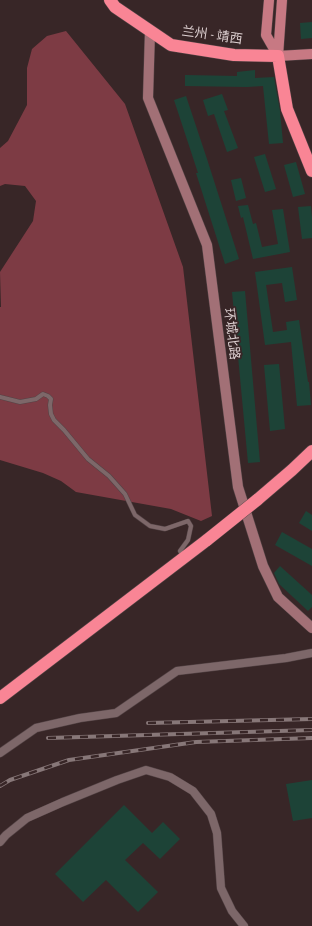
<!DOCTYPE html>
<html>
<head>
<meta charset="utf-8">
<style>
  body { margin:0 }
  canvas { display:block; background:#382627 }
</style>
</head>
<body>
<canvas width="312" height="926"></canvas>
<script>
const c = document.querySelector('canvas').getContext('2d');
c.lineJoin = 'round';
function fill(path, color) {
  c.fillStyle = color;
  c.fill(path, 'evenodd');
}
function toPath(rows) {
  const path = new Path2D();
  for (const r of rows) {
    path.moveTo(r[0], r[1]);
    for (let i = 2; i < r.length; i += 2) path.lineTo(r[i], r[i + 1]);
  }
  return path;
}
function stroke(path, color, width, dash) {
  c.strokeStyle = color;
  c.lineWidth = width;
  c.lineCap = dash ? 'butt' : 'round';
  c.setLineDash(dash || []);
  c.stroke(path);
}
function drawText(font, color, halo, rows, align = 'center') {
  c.font = font + ' "Roboto Condensed","Noto Sans SC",sans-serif';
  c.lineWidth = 3.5;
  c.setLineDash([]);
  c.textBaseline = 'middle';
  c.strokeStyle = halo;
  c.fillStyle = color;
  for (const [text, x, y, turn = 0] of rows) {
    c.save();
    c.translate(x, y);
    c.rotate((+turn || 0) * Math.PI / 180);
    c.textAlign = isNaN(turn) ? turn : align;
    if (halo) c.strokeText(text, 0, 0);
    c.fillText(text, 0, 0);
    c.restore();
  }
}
const green = toPath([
  [66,31,125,104,183,267,212,516,201,521,171,509,76,492,61,481,43,473,0,460,0,307,1,307,0,272,33,221,36,201,25,186,5,184,0,186,0,148,8,141,27,105,27,68,32,49,47,36]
]);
const building = toPath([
  [312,22,312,38,301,39,300,23],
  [255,70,255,78,274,77,280,111,283,143,269,144,263,86,247,87,185,86,185,75,237,76,237,72],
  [222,94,228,110,224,111,238,148,227,152,214,114,208,116,203,100],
  [186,96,207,159,239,259,225,264,196,173,198,173,174,100],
  [265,154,276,189,265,192,254,157],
  [296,162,305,194,293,197,284,165],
  [241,178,246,198,236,201,231,180],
  [248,205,253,224,256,223,262,247,278,244,272,210,283,209,290,252,253,259,243,217,241,218,238,206],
  [311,206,312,217,312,238,302,239,298,207],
  [292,267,297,300,285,302,282,283,266,285,273,332,287,330,286,322,299,320,308,382,309,382,311,405,297,406,291,342,265,345,255,272],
  [245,291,260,462,248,463,232,292],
  [279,364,285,429,270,431,264,365],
  [306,511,312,515,312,531,299,523],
  [282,532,312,549,312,566,275,545],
  [280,566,312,595,312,607,308,611,279,584,274,573],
  [312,780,312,818,293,821,286,784],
  [124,805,152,833,163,822,180,839,160,859,143,843,125,860,158,892,138,912,106,880,83,902,55,874]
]);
const lane = toPath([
  [0,397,20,402,36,399,43,394,48,396,51,399,50,405,51,414,54,420,64,430,88,459,109,476,125,494,135,515,150,526,165,529,188,521,191,526,188,540,180,551,183,556]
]);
const street = toPath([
  [0,753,36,728,80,718,116,713,177,671,286,658,312,653],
  [0,842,6,835,27,818,63,802,117,780,146,770,170,777,193,791,211,814,217,833,221,888,232,911,244,926]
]);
const secondary = toPath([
  [150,31,148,98,207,245,238,487,263,566,278,597,312,628]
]);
const primary = toPath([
  [269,0,266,35,278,56],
  [278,56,282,0],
  [278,56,312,54]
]);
const highway = toPath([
  [110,0,115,7,171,45,234,55,278,56,287,109,312,171],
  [257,500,292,470,312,451],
  [0,698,207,540]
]);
const rail = toPath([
  [148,723,312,719],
  [48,738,312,730],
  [0,786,10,780,69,760,196,742,312,738]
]);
const highwayBridge = toPath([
  [207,540,257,500]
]);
const streetNames = [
  ["兰州 - 靖西",212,36,8],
  ["环城北路",231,334,83]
];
fill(green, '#7d3b44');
fill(building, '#1d4337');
stroke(lane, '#544446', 5);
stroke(street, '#544446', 9);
stroke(secondary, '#544446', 11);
stroke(primary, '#544446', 11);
stroke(highway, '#544446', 13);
stroke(lane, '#7d6769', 4);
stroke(street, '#7d6769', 8);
stroke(secondary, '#a27076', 10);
stroke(primary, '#c77983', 10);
stroke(highway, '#f98595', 12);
stroke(rail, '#877778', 4);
stroke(rail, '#382627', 2.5, [8]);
stroke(highwayBridge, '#544446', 13, []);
stroke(highwayBridge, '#f98595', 12);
drawText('13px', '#ddd0d1', '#382627', streetNames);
</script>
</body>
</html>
